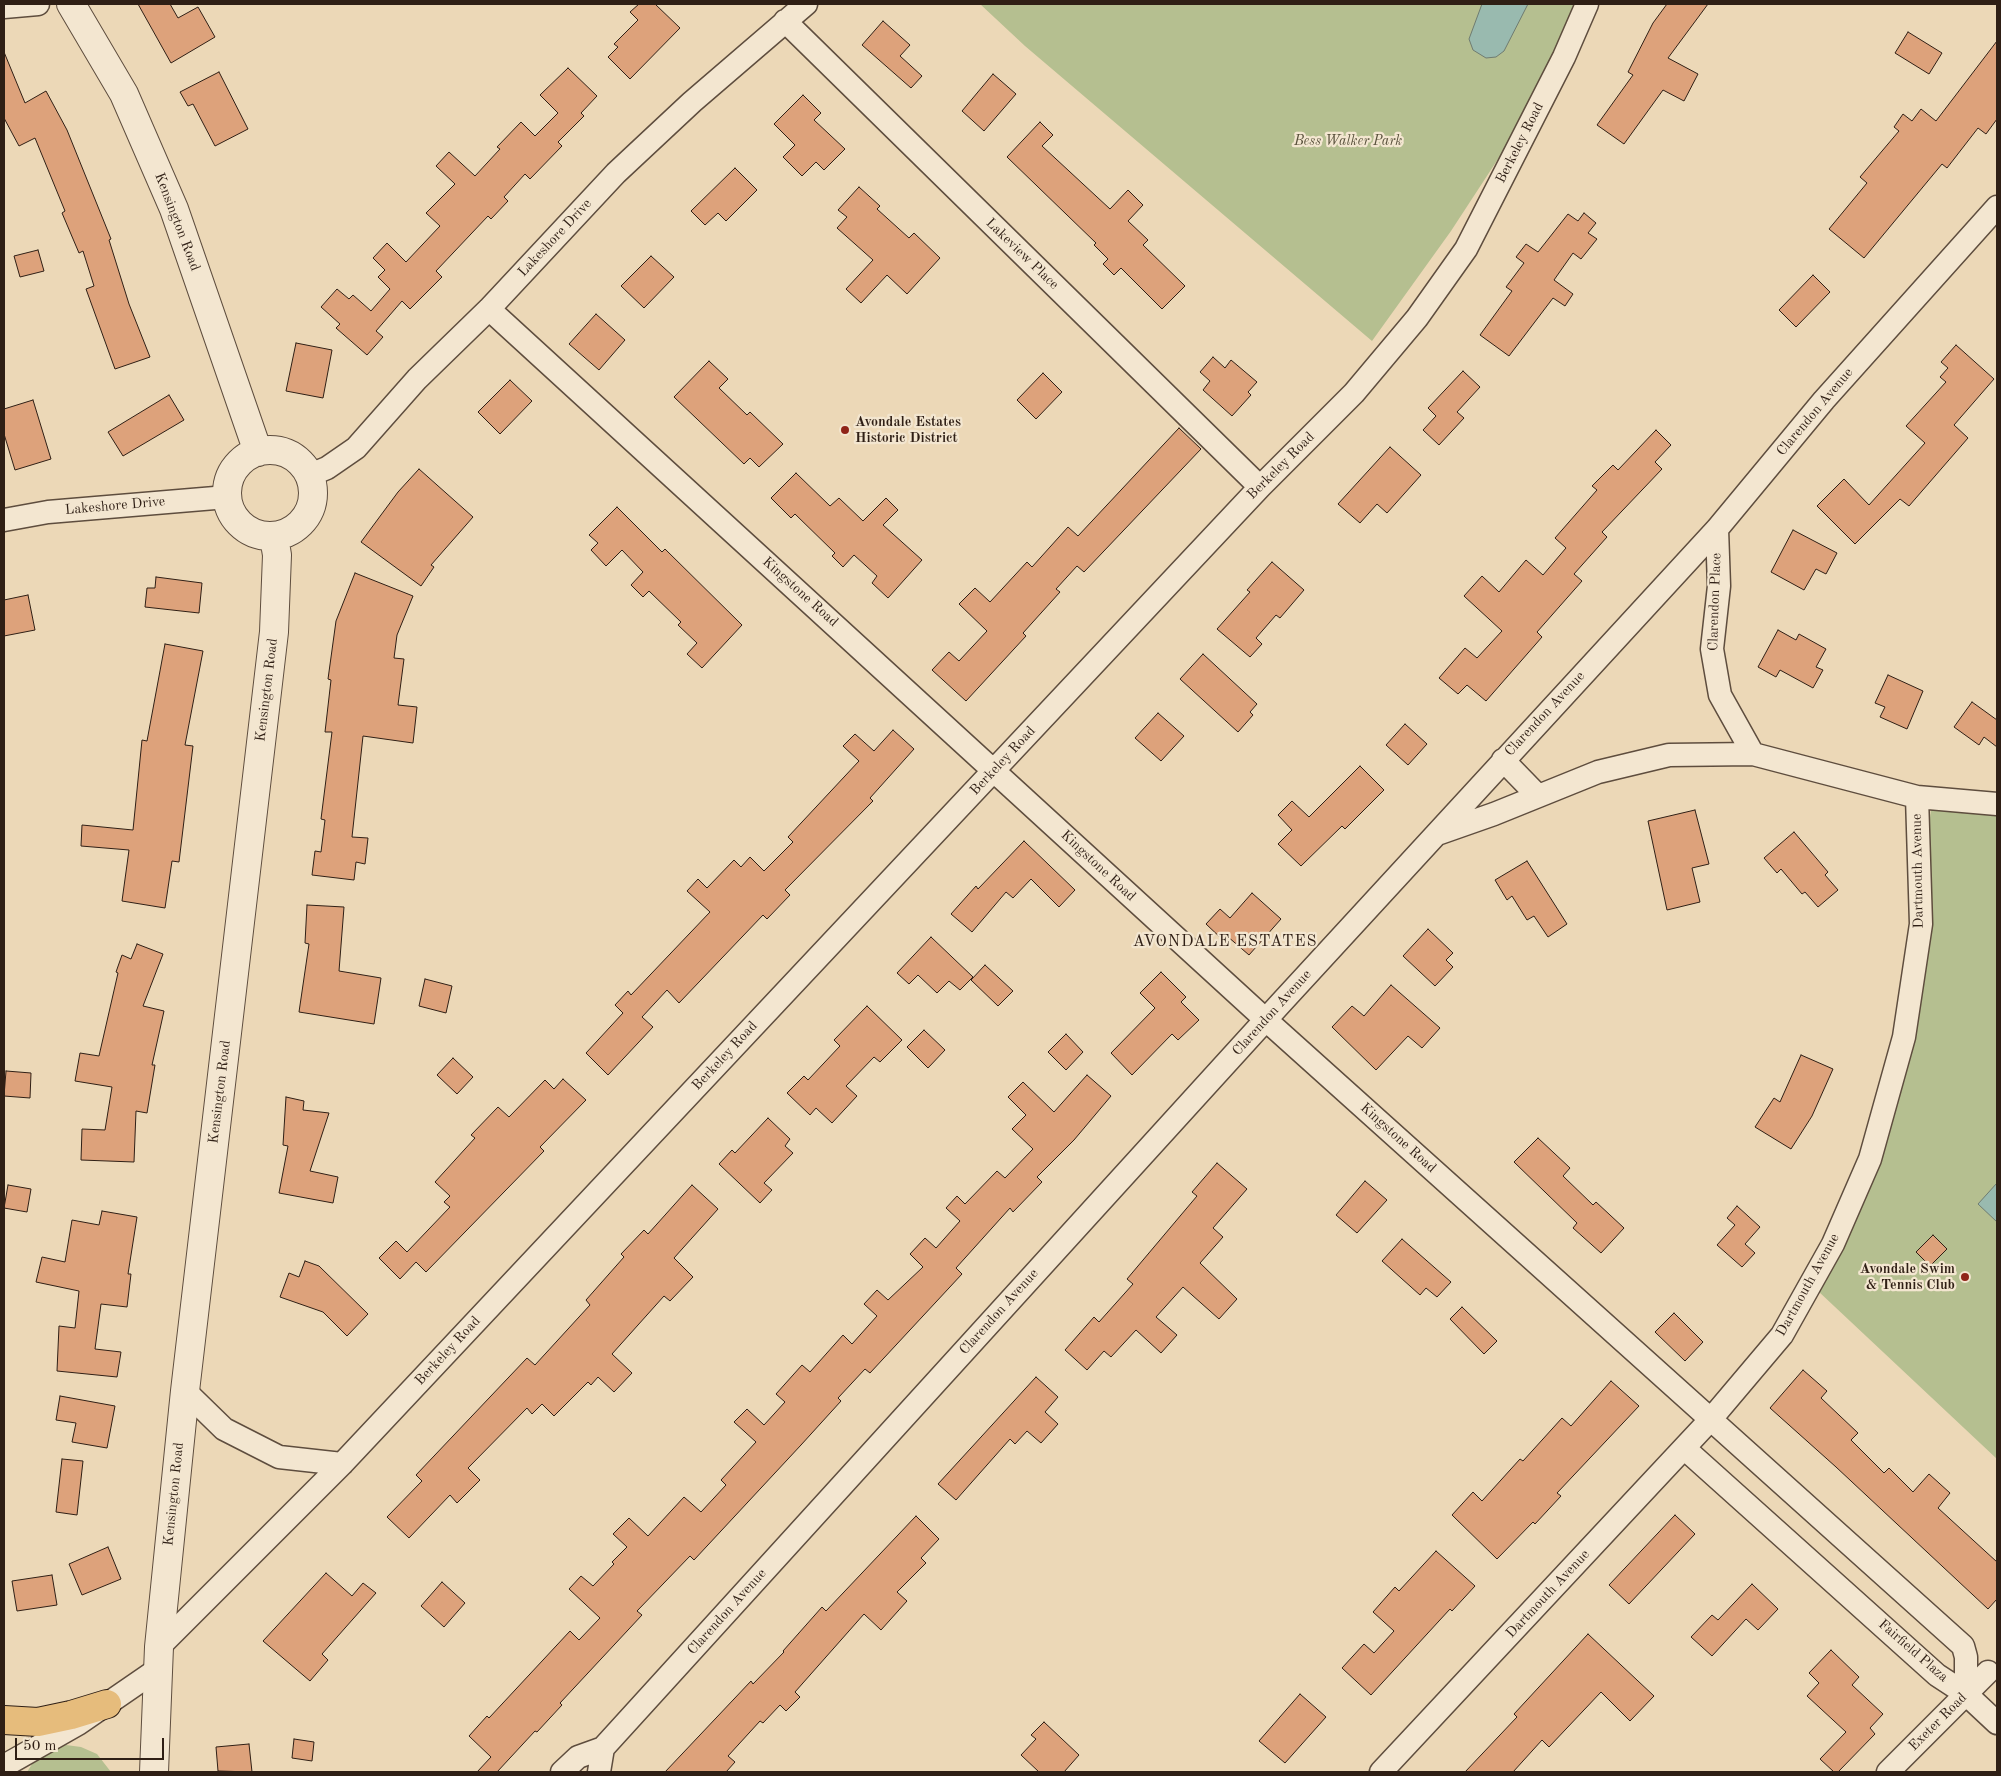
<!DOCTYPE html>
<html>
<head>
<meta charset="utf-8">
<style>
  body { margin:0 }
  #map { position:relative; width:2001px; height:1776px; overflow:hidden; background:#ecd8b7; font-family:"Old Standard TT",serif }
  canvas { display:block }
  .frame { position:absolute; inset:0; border:5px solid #2f1f15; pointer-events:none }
  .scale { position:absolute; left:15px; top:1738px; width:149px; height:22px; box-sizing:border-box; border:2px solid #2f1f15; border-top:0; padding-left:6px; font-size:15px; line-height:18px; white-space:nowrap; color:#2f1f15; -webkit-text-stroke:4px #f3e6d0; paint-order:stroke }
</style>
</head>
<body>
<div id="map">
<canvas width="2001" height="1776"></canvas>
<div class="frame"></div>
<div class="scale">50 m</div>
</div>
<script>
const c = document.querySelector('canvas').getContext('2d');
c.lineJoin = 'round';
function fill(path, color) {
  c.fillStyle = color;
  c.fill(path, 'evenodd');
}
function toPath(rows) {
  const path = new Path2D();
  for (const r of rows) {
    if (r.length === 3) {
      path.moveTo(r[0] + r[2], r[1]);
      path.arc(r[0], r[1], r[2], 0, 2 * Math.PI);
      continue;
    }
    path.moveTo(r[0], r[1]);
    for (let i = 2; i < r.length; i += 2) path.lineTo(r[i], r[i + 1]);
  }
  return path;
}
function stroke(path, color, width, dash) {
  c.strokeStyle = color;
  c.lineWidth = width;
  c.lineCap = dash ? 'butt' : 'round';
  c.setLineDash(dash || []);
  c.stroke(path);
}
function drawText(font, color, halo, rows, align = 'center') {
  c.font = font + ' "Old Standard TT",serif';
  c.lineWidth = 4.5;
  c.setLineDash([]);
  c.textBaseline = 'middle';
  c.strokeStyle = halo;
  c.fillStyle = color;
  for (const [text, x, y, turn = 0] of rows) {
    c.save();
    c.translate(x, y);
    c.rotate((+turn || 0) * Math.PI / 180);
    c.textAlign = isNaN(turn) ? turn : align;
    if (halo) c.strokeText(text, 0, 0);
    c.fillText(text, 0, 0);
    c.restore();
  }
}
const green = toPath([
  [980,4,1586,4,1515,133,1451,231,1372,341,1025,46],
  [1931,809,1997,814,1997,1459,1818,1291,1902,1055],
  [66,1745,81,1747,97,1754,111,1772,27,1772,34,1761,47,1749]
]);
const water = toPath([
  [1482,4,1528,4,1504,51,1496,57,1486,58,1473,50,1469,39,1482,4],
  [1997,1183,1997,1222,1978,1204,1997,1183]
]);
const building = toPath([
  [138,4,170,4,178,18,198,7,215,37,171,63,138,4],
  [639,4,655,4,680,28,630,79,608,57,618,47,614,44,638,20,630,12,639,4],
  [1667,4,1708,4,1668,58,1698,74,1684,101,1663,90,1624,144,1597,125,1633,75,1628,72,1653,23,1667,4],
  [883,21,910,45,900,56,922,76,911,88,862,45,883,21],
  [1908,32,1942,53,1929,74,1895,53,1908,32],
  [1997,41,1997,119,1986,134,1978,128,1947,168,1942,164,1864,258,1829,229,1867,183,1860,177,1899,131,1894,127,1903,114,1912,121,1921,109,1936,121,1997,41],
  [4,52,25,103,46,91,67,130,111,239,109,240,129,304,150,357,115,369,86,289,94,286,83,251,79,253,62,213,65,211,35,138,19,146,4,118,4,52],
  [568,68,597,96,581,113,584,116,558,142,562,146,530,179,525,174,504,197,508,201,491,219,488,216,436,271,442,277,410,309,402,301,376,331,383,337,367,355,336,328,340,324,321,307,337,289,349,299,353,295,371,311,390,289,378,277,385,270,373,258,387,243,406,262,440,226,426,213,455,184,436,166,449,152,475,176,500,149,497,147,521,122,535,136,558,113,540,95,568,68],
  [219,72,248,129,215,146,193,104,188,106,180,92,219,72],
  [993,74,1016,94,984,131,962,111,993,74],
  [803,95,821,113,814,120,845,149,824,170,816,162,802,176,783,157,795,145,774,124,803,95],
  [1040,122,1053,135,1042,146,1110,209,1128,190,1143,205,1128,221,1148,240,1143,245,1185,286,1162,309,1121,268,1114,275,1103,264,1108,259,1094,245,1096,243,1007,157,1040,122],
  [735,168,757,190,726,221,718,213,705,225,691,211,735,168],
  [859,187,880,206,877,209,909,238,914,233,940,258,907,294,887,275,861,303,846,289,873,260,837,228,847,217,838,210,859,187],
  [1584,213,1596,223,1588,233,1597,239,1581,259,1573,253,1554,280,1573,294,1565,306,1553,298,1509,356,1480,335,1512,291,1506,287,1524,263,1516,257,1526,244,1538,252,1568,214,1578,221,1584,213],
  [38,250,44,271,20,277,14,256,38,250],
  [651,256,674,277,644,308,621,286,651,256],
  [1813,275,1830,292,1796,327,1779,310,1813,275],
  [596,314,625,340,599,370,569,344,596,314],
  [296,343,332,350,323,398,286,391,296,343],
  [1956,345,1994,379,1954,425,1968,438,1909,506,1900,499,1855,544,1817,506,1844,479,1869,505,1925,443,1906,426,1946,382,1940,377,1948,368,1941,362,1956,345],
  [1213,357,1225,368,1231,360,1257,382,1248,392,1251,395,1232,416,1203,390,1210,381,1200,372,1213,357],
  [709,361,728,379,719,388,747,415,750,412,783,444,759,467,750,458,744,464,674,397,709,361],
  [1463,371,1480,387,1457,412,1464,418,1439,445,1423,430,1436,416,1428,408,1463,371],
  [1043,373,1062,392,1036,419,1017,400,1043,373],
  [510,380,532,401,500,434,478,412,510,380],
  [169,395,184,420,123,456,108,432,169,395],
  [33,400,51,459,15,470,4,434,4,409,33,400],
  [1179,428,1201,449,1084,572,1077,566,1056,589,1060,592,1023,633,1026,636,966,701,932,670,949,652,959,661,987,631,959,604,975,588,990,602,1027,562,1032,567,1068,527,1078,536,1179,428],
  [1656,430,1671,445,1655,462,1662,469,1602,532,1607,537,1574,574,1582,581,1537,632,1542,637,1486,701,1467,685,1458,694,1439,678,1465,648,1477,658,1502,631,1464,596,1482,576,1499,592,1526,560,1543,575,1566,548,1555,538,1597,490,1592,486,1613,465,1618,470,1656,430],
  [1390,447,1421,475,1387,513,1377,504,1360,523,1338,504,1390,447],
  [419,469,473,517,431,565,434,567,421,586,361,542,398,492,419,469],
  [796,473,830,506,839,498,863,521,886,498,898,510,883,525,922,560,888,598,872,583,877,576,854,555,843,567,832,556,835,553,795,514,791,518,771,498,796,473],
  [617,507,662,552,665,549,742,625,702,668,687,654,697,643,678,625,681,622,649,591,643,597,631,585,643,572,622,550,606,566,591,550,598,543,589,535,617,507],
  [1793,530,1837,553,1826,574,1816,569,1804,590,1771,572,1793,530],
  [1272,562,1304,590,1280,618,1276,615,1256,638,1262,644,1250,657,1217,629,1250,592,1247,590,1272,562],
  [355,573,413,596,397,635,394,658,404,659,398,705,417,707,413,743,363,736,352,837,368,838,365,864,356,862,354,880,312,875,315,851,321,852,325,820,321,819,332,732,325,732,331,680,328,679,336,621,355,573],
  [156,577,202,583,199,613,145,607,147,588,155,588,156,577],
  [28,595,35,630,4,636,4,600,28,595],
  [1778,630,1796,640,1799,634,1826,649,1816,667,1823,670,1813,688,1780,670,1776,677,1758,667,1778,630],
  [165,644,203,651,185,745,193,746,179,862,172,861,165,908,122,901,129,850,81,846,82,825,133,830,142,740,147,741,165,644],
  [1203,654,1257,704,1250,712,1253,715,1238,732,1180,679,1203,654],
  [1888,675,1923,691,1907,729,1880,717,1885,707,1875,703,1888,675],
  [1972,702,1997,720,1997,747,1984,737,1979,745,1954,727,1972,702],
  [1158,713,1184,736,1161,761,1135,738,1158,713],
  [1405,724,1427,744,1408,765,1386,745,1405,724],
  [893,730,914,749,870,798,873,801,785,890,790,895,767,919,763,915,679,1003,667,990,642,1017,653,1027,608,1075,586,1053,623,1013,615,1005,628,991,631,995,710,912,687,891,698,879,707,888,734,860,741,867,750,857,764,871,793,842,788,837,859,761,843,746,855,734,874,751,893,730],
  [1360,766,1384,790,1345,829,1342,826,1301,866,1278,844,1292,830,1278,815,1292,801,1309,817,1360,766],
  [1695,810,1709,864,1692,868,1700,902,1667,910,1648,821,1695,810],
  [1794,832,1828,872,1825,875,1838,890,1818,907,1805,892,1802,894,1781,869,1777,873,1764,858,1794,832],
  [1024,841,1075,890,1059,907,1031,879,1013,898,1006,892,972,932,951,914,976,886,978,889,1024,841],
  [1527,861,1567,924,1548,937,1534,916,1527,920,1512,896,1507,900,1495,880,1527,861],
  [1252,893,1281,919,1249,955,1227,936,1223,940,1206,924,1220,909,1230,918,1252,893],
  [307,905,344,907,339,971,381,978,374,1024,299,1012,309,944,305,943,307,905],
  [1428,929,1453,953,1446,960,1453,967,1435,986,1403,956,1428,929],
  [931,937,973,977,960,990,949,981,937,993,918,975,909,984,897,973,931,937],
  [137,944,163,954,143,1006,164,1011,152,1065,155,1065,147,1113,136,1111,134,1162,81,1160,82,1129,105,1130,112,1087,75,1081,80,1053,99,1056,118,973,116,972,122,955,131,959,137,944],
  [985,965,1013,991,998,1006,971,980,985,965],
  [1161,972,1186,997,1181,1002,1199,1020,1178,1040,1172,1034,1132,1075,1111,1053,1155,1008,1140,993,1161,972],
  [425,979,452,986,446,1013,419,1006,425,979],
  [1391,985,1440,1028,1422,1048,1408,1036,1376,1070,1332,1027,1352,1006,1364,1016,1391,985],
  [867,1006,902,1040,880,1062,874,1057,846,1086,857,1096,832,1123,816,1108,810,1115,787,1093,804,1076,808,1080,840,1046,834,1040,867,1006],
  [924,1030,945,1050,928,1068,907,1047,924,1030],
  [1066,1034,1083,1052,1066,1070,1048,1052,1066,1034],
  [1801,1055,1833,1069,1812,1116,1791,1149,1755,1127,1774,1098,1780,1102,1801,1055],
  [453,1058,473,1077,457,1094,437,1075,453,1058],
  [6,1071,31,1073,30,1098,4,1096,6,1071],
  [1087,1075,1111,1096,1074,1140,1037,1177,1042,1182,1013,1212,1010,1208,956,1268,962,1274,870,1373,865,1369,838,1398,841,1401,801,1445,694,1560,690,1556,637,1611,642,1615,560,1703,562,1705,537,1732,535,1731,497,1772,477,1772,491,1757,469,1736,487,1716,489,1718,570,1631,579,1640,600,1618,569,1589,581,1576,593,1586,614,1564,612,1562,627,1547,613,1534,629,1518,648,1536,684,1497,701,1512,726,1485,721,1480,756,1442,734,1422,747,1409,764,1425,785,1402,776,1394,802,1365,810,1372,843,1335,852,1344,877,1316,864,1304,877,1290,888,1300,923,1267,910,1254,925,1238,936,1248,960,1221,946,1208,957,1196,965,1204,997,1171,1005,1178,1033,1149,1012,1129,1026,1115,1008,1097,1023,1082,1054,1112,1087,1075],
  [563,1079,586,1100,540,1147,544,1151,426,1272,416,1262,400,1279,379,1258,396,1241,407,1252,450,1207,444,1202,450,1196,435,1182,475,1138,471,1135,498,1107,509,1117,545,1080,554,1089,563,1079],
  [286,1097,304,1101,303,1110,329,1113,310,1171,338,1177,333,1203,279,1193,288,1146,283,1145,286,1097],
  [768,1118,790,1139,785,1146,793,1153,764,1183,772,1190,760,1203,719,1164,732,1150,735,1153,768,1118],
  [1538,1138,1570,1168,1563,1176,1593,1205,1596,1202,1624,1228,1601,1253,1573,1228,1577,1223,1514,1162,1538,1138],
  [1217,1163,1247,1189,1213,1228,1223,1237,1200,1263,1237,1299,1219,1319,1183,1287,1156,1317,1177,1335,1161,1353,1136,1330,1111,1357,1104,1351,1087,1370,1065,1350,1094,1317,1099,1322,1133,1284,1127,1279,1197,1196,1192,1192,1217,1163],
  [1365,1181,1387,1200,1357,1233,1336,1215,1365,1181],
  [8,1185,31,1189,27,1212,4,1208,8,1185],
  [692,1185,718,1209,674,1258,693,1277,670,1301,664,1296,612,1354,632,1373,614,1392,598,1377,591,1385,588,1382,554,1416,542,1404,532,1414,527,1408,468,1468,480,1480,457,1503,450,1495,409,1538,387,1517,422,1481,416,1475,527,1358,535,1365,590,1305,586,1300,624,1257,621,1254,644,1230,648,1234,692,1185],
  [1737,1206,1760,1227,1745,1244,1755,1253,1742,1267,1717,1245,1735,1225,1727,1218,1737,1206],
  [102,1211,137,1217,128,1274,131,1274,127,1307,101,1304,95,1349,121,1352,117,1377,57,1371,59,1326,75,1328,79,1291,36,1282,42,1257,65,1262,72,1220,99,1225,102,1211],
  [1933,1235,1947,1249,1930,1266,1916,1252,1933,1235],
  [1402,1239,1451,1282,1437,1297,1426,1288,1420,1295,1382,1261,1402,1239],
  [305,1261,319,1266,368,1314,347,1336,323,1312,280,1297,289,1273,299,1277,305,1261],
  [1462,1307,1497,1341,1484,1354,1450,1319,1462,1307],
  [1674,1313,1703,1342,1685,1361,1655,1332,1674,1313],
  [1803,1370,1827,1391,1821,1398,1858,1433,1851,1440,1884,1473,1889,1468,1913,1492,1929,1474,1950,1493,1938,1508,1997,1562,1997,1599,1988,1609,1836,1467,1770,1408,1803,1370],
  [1036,1377,1058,1397,1045,1412,1058,1424,1041,1443,1027,1431,1015,1444,1010,1439,956,1500,938,1484,1036,1377],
  [1611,1381,1639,1406,1557,1493,1561,1496,1535,1524,1533,1522,1497,1559,1452,1515,1473,1492,1482,1501,1520,1459,1523,1461,1562,1418,1571,1426,1611,1381],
  [60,1396,115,1406,107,1448,72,1442,76,1423,56,1420,60,1396],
  [62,1459,83,1461,77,1515,56,1512,62,1459],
  [1675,1515,1695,1534,1629,1604,1609,1585,1675,1515],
  [916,1516,939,1539,921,1558,926,1563,897,1592,907,1601,881,1630,864,1614,795,1692,800,1697,786,1711,780,1705,763,1723,760,1721,728,1756,735,1762,726,1772,665,1772,751,1681,753,1684,784,1652,783,1651,822,1607,826,1611,916,1516],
  [108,1547,121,1579,82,1595,69,1564,108,1547],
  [1436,1551,1475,1586,1452,1611,1450,1609,1371,1695,1342,1668,1364,1644,1374,1653,1394,1631,1373,1612,1395,1587,1399,1591,1436,1551],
  [326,1573,352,1596,363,1583,376,1593,322,1654,328,1660,310,1681,263,1641,326,1573],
  [52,1575,57,1605,17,1611,12,1581,52,1575],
  [442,1582,465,1603,444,1627,421,1606,442,1582],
  [1752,1584,1778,1609,1758,1630,1746,1619,1712,1656,1691,1637,1712,1615,1718,1620,1752,1584],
  [1588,1634,1654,1696,1630,1721,1601,1692,1549,1747,1542,1740,1513,1772,1465,1772,1517,1717,1514,1714,1588,1634],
  [1831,1650,1859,1677,1852,1685,1883,1714,1870,1728,1875,1734,1838,1772,1834,1772,1820,1759,1846,1732,1807,1696,1819,1683,1809,1673,1831,1650],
  [1300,1694,1326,1717,1285,1763,1259,1741,1300,1694],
  [1044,1722,1079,1755,1064,1772,1039,1772,1021,1755,1036,1739,1031,1735,1044,1722],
  [294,1739,314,1742,312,1761,292,1758,294,1739],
  [249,1744,252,1772,218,1771,216,1747,249,1744]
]);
const minor = toPath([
  [4,7,38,4],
  [785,21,1260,487],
  [489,309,1266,1020,1963,1646,1966,1657,1966,1694],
  [310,475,327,468,356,448,417,379,489,309,616,173,692,102,806,4],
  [4,520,48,512,227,497],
  [1717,529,1719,586,1712,649,1720,695,1753,754,1917,797,1997,804],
  [1503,760,1538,796],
  [1437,834,1494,814,1598,772,1669,755,1753,754],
  [185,1391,224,1429,279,1457,342,1464],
  [1684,1448,1937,1675,1966,1694,1997,1723],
  [159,1647,342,1464,1260,487,1354,393,1417,318,1466,249,1564,57,1587,4],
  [4,1766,78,1724,158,1669],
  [562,1772,578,1757,603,1748,1280,1004,1717,529,1824,400,1997,207],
  [599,1772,603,1748],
  [1381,1772,1711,1419,1782,1335,1833,1244,1870,1159,1904,1037,1921,924,1917,797],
  [1888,1772,1988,1672]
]);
const tertiary = toPath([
  [71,4,124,94,174,209,258,452],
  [270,493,43],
  [154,1772,159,1647,185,1391,274,632,277,555,274,537]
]);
const primary = toPath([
  [4,1720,38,1722,71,1715,107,1704]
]);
const markers = [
  [845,430,5,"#8f2418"],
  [1965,1277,5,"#8f2418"]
];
const parkNames = [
  ["Bess Walker Park",1348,141]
];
const streetNames = [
  ["Berkeley Road",1520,143,-63],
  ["Kensington Road",177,222,69],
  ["Lakeshore Drive",555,238,-47],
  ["Lakeview Place",1022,254,44],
  ["Clarendon Avenue",1815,412,-50],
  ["Berkeley Road",1281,466,-45],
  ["Lakeshore Drive",115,506,-5],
  ["Kingstone Road",800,592,42],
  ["Clarendon Place",1715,602,-88],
  ["Kensington Road",267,690,-83],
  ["Clarendon Avenue",1545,714,-47],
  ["Berkeley Road",1003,761,-47],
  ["Kingstone Road",1098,866,43],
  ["Dartmouth Avenue",1918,871,-91],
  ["Clarendon Avenue",1272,1013,-48],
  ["Berkeley Road",725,1056,-47],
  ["Kensington Road",220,1092,-83],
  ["Kingstone Road",1398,1138,42],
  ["Dartmouth Avenue",1808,1285,-61],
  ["Clarendon Avenue",999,1312,-48],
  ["Berkeley Road",448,1351,-47],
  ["Kensington Road",174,1494,-84],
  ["Dartmouth Avenue",1548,1594,-47],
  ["Clarendon Avenue",727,1612,-48],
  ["Fairfield Plaza",1913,1651,41],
  ["Exeter Road",1938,1722,-45]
];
const poiNames = [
  ["Avondale Estates",855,422],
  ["Historic District",855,438],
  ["Avondale Swim",1955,1269,"right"],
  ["& Tennis Club",1955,1285,"right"]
];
const quarterNames = [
  ["AVONDALE ESTATES",1225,942]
];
fill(green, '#b5bf90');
fill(water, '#99baaf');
stroke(water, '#6f7c71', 1);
fill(building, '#dda27b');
stroke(building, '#2f1f15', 1);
stroke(minor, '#5e4d3e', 25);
stroke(tertiary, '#5e4d3e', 30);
stroke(primary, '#2f1f15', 30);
stroke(minor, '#f3e6d0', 22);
stroke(tertiary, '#f3e6d0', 28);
stroke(primary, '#e6bc7c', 28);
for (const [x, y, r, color] of markers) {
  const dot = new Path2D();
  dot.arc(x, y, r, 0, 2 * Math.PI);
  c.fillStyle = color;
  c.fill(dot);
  stroke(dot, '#f3e6d0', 2);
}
drawText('italic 14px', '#574f3a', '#f3e6d0', parkNames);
drawText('14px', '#2f1f15', '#f3e6d0', streetNames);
drawText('bold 14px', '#2f1f15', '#f3e6d0', poiNames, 'left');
c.letterSpacing = '1px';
drawText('16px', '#2f1f15', '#f3e6d0', quarterNames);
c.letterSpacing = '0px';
</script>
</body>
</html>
